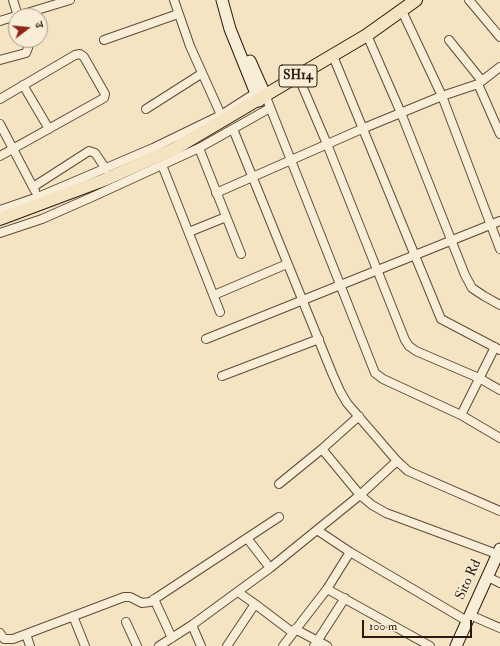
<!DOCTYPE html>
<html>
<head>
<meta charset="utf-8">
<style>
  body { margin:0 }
  #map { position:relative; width:500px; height:646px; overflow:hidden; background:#f5e4c1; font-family:"IM FELL Double Pica","Noto Serif Devanagari",serif }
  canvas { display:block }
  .north { position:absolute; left:8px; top:8px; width:40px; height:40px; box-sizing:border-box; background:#f8edd7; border:1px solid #a69886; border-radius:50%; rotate:74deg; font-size:11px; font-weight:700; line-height:16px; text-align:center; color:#2b190d }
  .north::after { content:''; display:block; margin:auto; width:14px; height:18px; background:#8f2418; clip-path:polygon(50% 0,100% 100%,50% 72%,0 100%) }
  .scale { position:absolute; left:362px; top:620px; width:110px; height:18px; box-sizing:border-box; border:2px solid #2b190d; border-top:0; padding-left:5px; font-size:12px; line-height:14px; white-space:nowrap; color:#2b190d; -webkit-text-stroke:3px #f8edd7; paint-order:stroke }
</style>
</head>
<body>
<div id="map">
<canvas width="500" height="646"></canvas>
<div class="north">उ</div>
<div class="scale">100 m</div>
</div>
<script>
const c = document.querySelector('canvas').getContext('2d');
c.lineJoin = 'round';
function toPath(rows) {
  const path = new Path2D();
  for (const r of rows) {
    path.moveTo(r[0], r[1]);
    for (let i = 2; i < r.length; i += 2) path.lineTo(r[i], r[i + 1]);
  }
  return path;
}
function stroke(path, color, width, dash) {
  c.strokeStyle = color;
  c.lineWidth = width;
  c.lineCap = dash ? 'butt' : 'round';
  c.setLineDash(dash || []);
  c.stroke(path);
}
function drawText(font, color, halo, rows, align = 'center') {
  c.font = font + ' "IM FELL Double Pica",serif';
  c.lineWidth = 3;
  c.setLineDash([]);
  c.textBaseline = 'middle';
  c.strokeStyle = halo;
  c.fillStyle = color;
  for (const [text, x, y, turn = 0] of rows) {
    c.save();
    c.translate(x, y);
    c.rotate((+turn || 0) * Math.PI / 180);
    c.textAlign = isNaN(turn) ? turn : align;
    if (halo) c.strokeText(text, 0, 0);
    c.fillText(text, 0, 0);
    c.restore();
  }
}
const minor = toPath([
  [13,0,18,16],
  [174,0,190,46,221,115],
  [469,0,500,37],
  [402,11,442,96,500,249],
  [17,16,70,0],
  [0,21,16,16],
  [367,35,401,113,465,275,472,288,484,296,500,305],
  [104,40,178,14],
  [449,40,482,81],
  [333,56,441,319,500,350],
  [0,60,26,53,28,48,26,40],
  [298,76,327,144,405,340,409,346,416,351,479,378,500,390],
  [478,84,500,134],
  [23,85,49,129],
  [266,97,375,373,383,379,461,415,500,438],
  [0,99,75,55,80,54,84,57,105,94,104,98,0,156],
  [146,109,201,74],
  [0,124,35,191],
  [233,129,332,373,340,391,347,403,397,461,408,471,500,511],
  [199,148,241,254],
  [162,165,220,312],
  [33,187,89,151,95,153,106,169],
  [216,193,364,128,442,96,478,84,500,67],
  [0,210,38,197,153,148,221,115,260,90],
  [189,232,226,217],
  [0,233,42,219,92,197,199,148,270,108],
  [214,295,287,264],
  [206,339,500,221],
  [222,376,319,339],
  [461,415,495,347],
  [359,416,322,449,360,495,372,505,386,513,497,554],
  [279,484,322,449],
  [317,530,350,552,467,621],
  [247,538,270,568],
  [488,577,500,583],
  [327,589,430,646],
  [154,599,172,638],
  [255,604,292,632],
  [470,615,500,628],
  [73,616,85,646],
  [126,622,137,646],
  [192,625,201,646],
  [295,629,327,646],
  [0,633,4,639,13,639,124,597,130,597,142,603,150,602,279,517],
  [26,634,30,646],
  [159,646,192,625,270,568,360,495,397,461],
  [227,646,255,604,238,592],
  [283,646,327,589,350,552],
  [314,646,345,598]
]);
const secondary = toPath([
  [222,0,230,29,259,101],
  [250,61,266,97],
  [456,646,500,549]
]);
const primary = toPath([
  [0,219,104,180,176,148,367,35,416,0]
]);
const shields = [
  [298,76,38]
];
const shieldNames = [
  ["SH14",298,76]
];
const streetNames = [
  ["Sito Rd",469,580,-65]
];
stroke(minor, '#5e4c3a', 10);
stroke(secondary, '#2b190d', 13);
stroke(primary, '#2b190d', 14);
stroke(minor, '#f8edd7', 8);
stroke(secondary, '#f8edd7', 11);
stroke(primary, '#f5e4c1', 12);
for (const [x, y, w] of shields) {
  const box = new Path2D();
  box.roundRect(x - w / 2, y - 11, w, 22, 3);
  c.fillStyle = '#f8edd7';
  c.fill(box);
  stroke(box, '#2b190d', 1);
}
drawText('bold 13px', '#2b190d', null, shieldNames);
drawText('14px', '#2b190d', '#f8edd7', streetNames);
</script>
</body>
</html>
